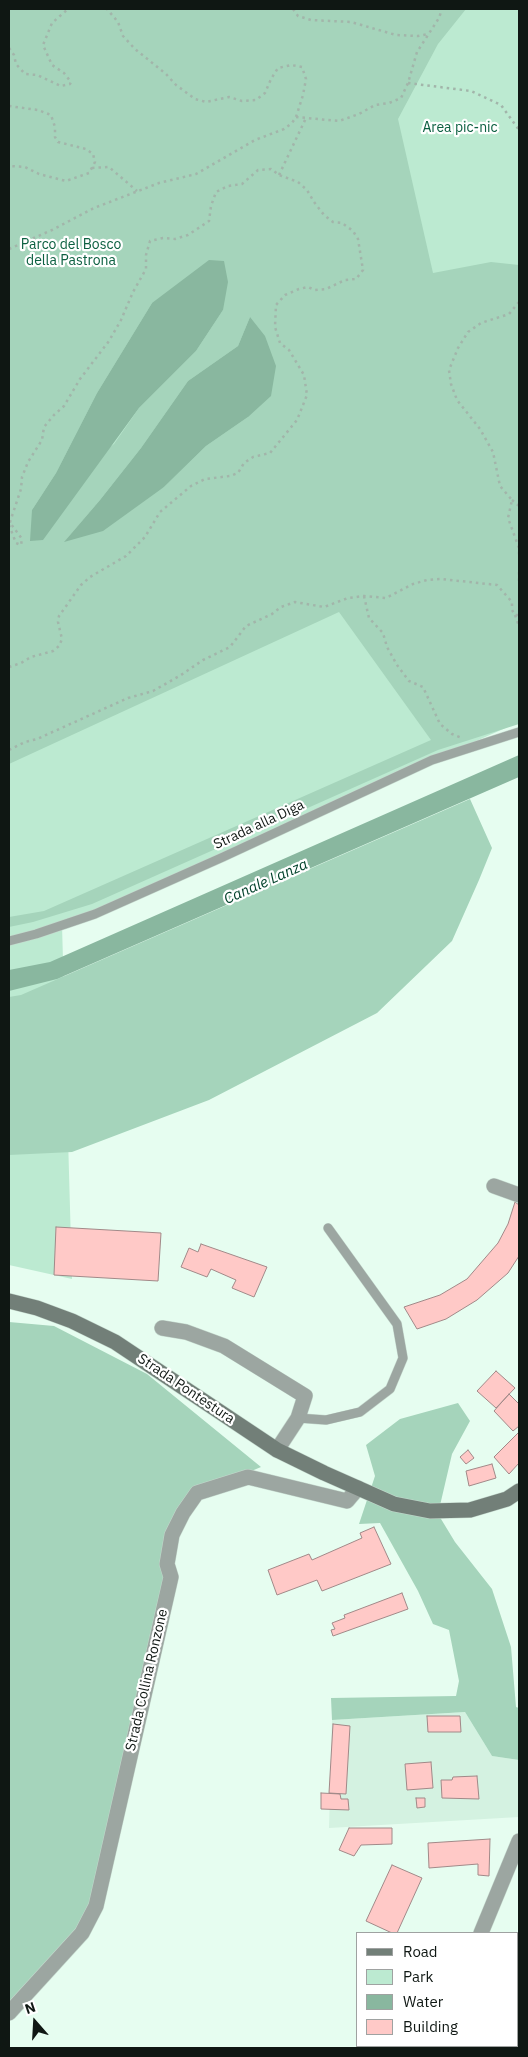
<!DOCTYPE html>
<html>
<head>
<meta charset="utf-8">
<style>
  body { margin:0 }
  #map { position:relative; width:528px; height:2057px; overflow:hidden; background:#e6fdf0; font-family:"IBM Plex Sans",sans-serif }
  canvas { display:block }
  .frame { position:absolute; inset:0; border:10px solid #0f1713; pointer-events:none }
  .legend { position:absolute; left:356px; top:1932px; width:162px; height:115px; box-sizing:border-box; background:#fff; border:1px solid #9fa2a1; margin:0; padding:6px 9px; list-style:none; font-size:15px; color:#0f1713 }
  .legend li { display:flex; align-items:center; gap:10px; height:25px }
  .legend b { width:25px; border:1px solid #9fa2a1 }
  .north { position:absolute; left:10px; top:1997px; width:50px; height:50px; -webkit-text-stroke:4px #fff; paint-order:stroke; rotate:341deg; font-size:14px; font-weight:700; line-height:20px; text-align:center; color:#0f1713 }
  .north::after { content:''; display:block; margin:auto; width:18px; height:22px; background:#0f1713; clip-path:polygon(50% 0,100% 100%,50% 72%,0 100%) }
</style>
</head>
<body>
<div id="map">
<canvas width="528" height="2057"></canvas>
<div class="frame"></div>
<ul class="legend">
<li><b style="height:6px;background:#727f78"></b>Road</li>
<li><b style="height:14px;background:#bcead1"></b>Park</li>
<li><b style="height:14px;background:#89b79f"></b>Water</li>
<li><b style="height:14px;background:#ffc9c7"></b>Building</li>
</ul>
<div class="north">N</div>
</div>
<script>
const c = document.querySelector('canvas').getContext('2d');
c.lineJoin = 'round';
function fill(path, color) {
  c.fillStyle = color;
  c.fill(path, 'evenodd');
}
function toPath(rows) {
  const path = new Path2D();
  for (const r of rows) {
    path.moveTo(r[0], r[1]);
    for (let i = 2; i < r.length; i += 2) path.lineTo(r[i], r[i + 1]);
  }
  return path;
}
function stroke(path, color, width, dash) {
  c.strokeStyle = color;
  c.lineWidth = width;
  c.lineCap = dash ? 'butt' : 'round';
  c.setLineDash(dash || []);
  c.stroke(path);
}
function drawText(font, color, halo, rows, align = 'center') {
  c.font = font + ' "IBM Plex Sans",sans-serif';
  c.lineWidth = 4.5;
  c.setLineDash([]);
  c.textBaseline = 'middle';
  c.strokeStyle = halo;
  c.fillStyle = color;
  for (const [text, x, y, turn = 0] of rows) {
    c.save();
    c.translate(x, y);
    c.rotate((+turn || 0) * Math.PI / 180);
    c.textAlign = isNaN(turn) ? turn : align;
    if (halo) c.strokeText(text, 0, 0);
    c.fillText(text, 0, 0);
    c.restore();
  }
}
const built = toPath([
  [465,1712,492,1756,519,1760,519,1817,329,1828,332,1720]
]);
const green = toPath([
  [9,9,519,9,519,722,62,925,72,1279,9,1265]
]);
const forest = toPath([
  [9,9,466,9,438,44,398,119,433,273,491,262,519,265,519,724,438,750,92,904,33,922,9,927,9,917,44,911,431,740,339,612,9,764],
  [152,303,223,310,196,351,139,408,114,444,32,510,56,473,97,393],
  [250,317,248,417,206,446,164,487,65,541,100,500,141,448,188,381,238,346],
  [470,799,492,848,479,880,452,941,377,1013,209,1100,72,1152,9,1155,9,997,21,995],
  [9,1322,54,1326,147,1374,261,1467,187,1498,96,1908,9,2011],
  [458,1403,470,1421,452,1454,438,1514,455,1542,492,1589,511,1647,516,1707,519,1708,519,1760,492,1756,465,1712,332,1720,331,1698,456,1696,459,1681,449,1630,433,1624,418,1591,380,1523,359,1524,375,1476,366,1445,400,1419]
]);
const water = toPath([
  [209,260,224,261,228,282,223,310,196,351,139,408,43,540,30,541,32,510,56,473,97,393,152,303],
  [250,317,265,336,276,366,271,396,248,417,206,446,164,487,103,531,64,542,100,500,141,448,188,381,238,346],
  [519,755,519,777,57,979,9,991,9,970,50,962]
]);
const building = toPath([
  [515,1202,519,1205,519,1256,508,1273,477,1300,446,1319,417,1329,404,1307,440,1295,467,1279,498,1243,508,1224,515,1202],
  [56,1227,161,1233,158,1281,54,1275,56,1227],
  [201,1244,267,1267,254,1297,232,1288,236,1280,211,1269,207,1277,181,1267,189,1248,198,1252,201,1244],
  [496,1371,515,1388,496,1408,477,1391,496,1371],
  [509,1394,519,1404,519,1426,513,1431,494,1411,509,1394],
  [519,1432,519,1463,509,1474,494,1457,519,1432],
  [468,1450,474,1458,466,1464,460,1457,468,1450],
  [492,1464,496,1478,469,1486,466,1471,492,1464],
  [374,1527,391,1564,322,1591,317,1580,277,1595,268,1570,309,1554,312,1560,362,1538,360,1533,374,1527],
  [402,1593,408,1609,333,1636,331,1630,335,1629,332,1623,345,1618,344,1615,402,1593],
  [427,1716,460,1716,461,1732,428,1732,427,1716],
  [333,1724,350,1726,346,1794,329,1793,333,1724],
  [431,1762,433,1788,407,1790,405,1764,431,1762],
  [477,1776,479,1799,442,1798,441,1780,452,1780,453,1777,477,1776],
  [321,1793,340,1794,341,1799,348,1799,349,1810,321,1809,321,1793],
  [416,1798,425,1798,425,1807,417,1808,416,1798],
  [349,1828,392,1828,392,1844,361,1845,354,1856,339,1850,349,1828],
  [490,1839,489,1876,478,1875,478,1864,429,1868,428,1843,490,1839],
  [392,1865,422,1878,397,1933,392,1933,366,1921,392,1865]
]);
const path = toPath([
  [293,9,298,16,311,20,351,22,396,35,418,36,428,34],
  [9,48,14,55,16,64,25,74,37,75,61,86,70,84,71,82,64,73,52,65,43,45,52,23,68,9],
  [408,83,471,91,501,105,519,130],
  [9,106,38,110,51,115,55,127,55,137,58,142,86,149,93,154,95,162,89,173,66,181,39,174,25,167,9,166],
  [296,117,339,121,359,114,375,105,389,103,401,98,408,83,417,52,439,18,442,9],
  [92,168,109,167,137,191],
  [279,175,306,118],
  [9,249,52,230,94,208,159,183,196,174,255,140,284,129,292,123,296,117,303,95,306,79,302,67,291,65,278,68,271,79,265,93,256,100,242,101,229,97,206,102,195,99,176,85,166,74,135,49,123,36,118,22,107,9],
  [519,302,509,314,481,323,468,332,458,348,449,370,451,384,457,400,480,429,493,452,500,486,512,500,508,518,519,548,519,558],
  [512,500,519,506],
  [9,525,16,543,21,545,22,539,11,524],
  [519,572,519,582],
  [364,596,369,618,383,633,387,647,397,665,409,681,423,687,440,724,452,734,462,738],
  [515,615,519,626],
  [9,667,21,663,31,657,53,651,59,646,62,639,58,622,59,616,81,585,90,577,126,556,145,537,160,512,191,486,205,479,230,476,238,473,244,463,253,457,270,453,297,420,307,395,304,375,289,350,280,343,275,327,276,305,285,295,299,289,308,287,315,290,326,289,345,280,356,279,363,270,358,239,353,231,342,223,333,222,324,215,314,202,307,190,298,182,279,175,271,169,258,170,242,184,228,186,216,192,211,206,209,221,188,235,175,239,163,238,150,241,146,255,146,269,133,292,121,320,109,341,80,379,64,406,54,415,44,427,42,440,28,462,22,477,21,489,9,525],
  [9,750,25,742,37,739,128,698,153,691,181,675,203,660,230,647,246,626,272,614,281,607,295,602,324,607,348,598,364,596,386,598,413,584,427,580,441,579,497,585,512,602,512,610,515,615,519,615]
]);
const lane = toPath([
  [9,941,36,934,95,914,223,857,432,760,519,732],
  [298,1418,326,1420,360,1412,390,1389,403,1358,397,1324,328,1228]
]);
const street = toPath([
  [494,1186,519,1195],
  [162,1328,186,1332,224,1346,305,1396,298,1418,277,1450],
  [481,1933,519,1841],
  [9,2013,82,1933,96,1906,171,1577,167,1564,172,1535,183,1513,197,1493,248,1477,347,1501,358,1488],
  [435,2048,436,2046]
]);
const secondary = toPath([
  [9,1301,37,1308,72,1321,115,1342,277,1450,324,1473,394,1504,430,1511,470,1510,507,1499,519,1491]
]);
const parkNames = [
  ["Area pic-nic",460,128],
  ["Parco del Bosco",71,245],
  ["della Pastrona",71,261]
];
const streetNames = [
  ["Strada alla Diga",259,825,-25],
  ["Strada Pontestura",186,1389,34],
  ["Strada Collina Ronzone",147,1680,-77]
];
const waterNames = [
  ["Canale Lanza",266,882,-24]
];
fill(built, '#d4f2e1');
fill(green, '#bcead1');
fill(forest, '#a5d4bb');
fill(water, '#89b79f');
fill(building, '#ffc9c7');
stroke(building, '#a18988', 1);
stroke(lane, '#c4d8cd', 10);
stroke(street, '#c4d8cd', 16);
stroke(secondary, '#c4d8cd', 16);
stroke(path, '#a2b5aa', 2.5, [2.5, 4]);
stroke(lane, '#9ca6a1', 9);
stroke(street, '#9ca6a1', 15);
stroke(secondary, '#727f78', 15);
drawText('14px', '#0c6041', '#fff', parkNames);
drawText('14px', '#0f1713', '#fff', streetNames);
drawText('italic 15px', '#01412a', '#fff', waterNames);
</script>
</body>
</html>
